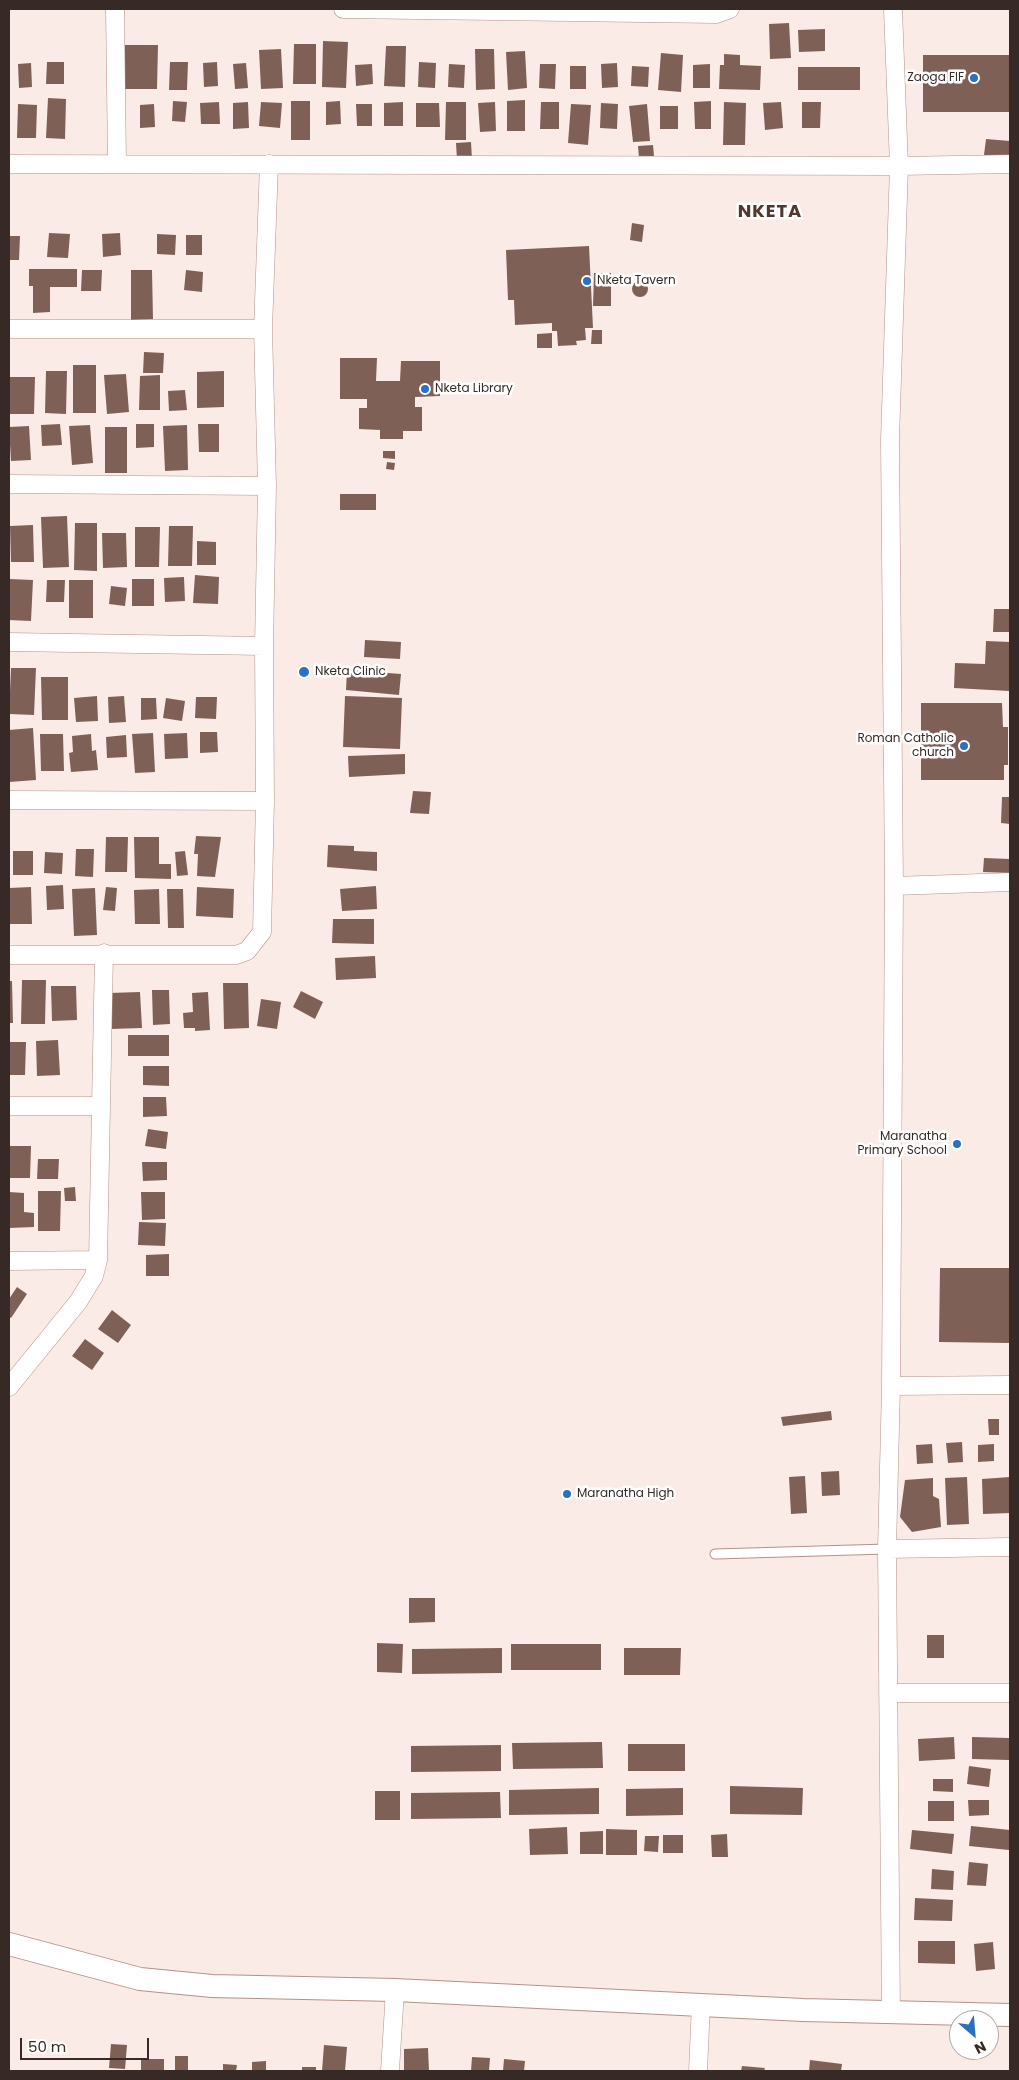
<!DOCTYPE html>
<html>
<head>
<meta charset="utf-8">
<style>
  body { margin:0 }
  #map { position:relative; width:1019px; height:2080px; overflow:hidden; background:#faebe7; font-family:Poppins,sans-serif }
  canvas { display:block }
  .frame { position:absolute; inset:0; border:10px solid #372925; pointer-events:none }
  .north { position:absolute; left:949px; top:2010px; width:50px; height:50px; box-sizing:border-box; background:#fff; border:1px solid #afa9a8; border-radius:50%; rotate:153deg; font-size:14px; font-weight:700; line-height:20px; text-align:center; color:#372925 }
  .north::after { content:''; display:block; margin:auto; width:18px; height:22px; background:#2b70c1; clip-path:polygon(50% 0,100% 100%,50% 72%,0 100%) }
  .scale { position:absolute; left:20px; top:2038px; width:129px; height:22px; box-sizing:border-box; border:2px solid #372925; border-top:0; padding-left:6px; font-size:15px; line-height:18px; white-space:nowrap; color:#372925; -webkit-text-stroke:4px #fff; paint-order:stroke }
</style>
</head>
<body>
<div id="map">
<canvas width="1019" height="2080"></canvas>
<div class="frame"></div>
<div class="north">N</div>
<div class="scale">50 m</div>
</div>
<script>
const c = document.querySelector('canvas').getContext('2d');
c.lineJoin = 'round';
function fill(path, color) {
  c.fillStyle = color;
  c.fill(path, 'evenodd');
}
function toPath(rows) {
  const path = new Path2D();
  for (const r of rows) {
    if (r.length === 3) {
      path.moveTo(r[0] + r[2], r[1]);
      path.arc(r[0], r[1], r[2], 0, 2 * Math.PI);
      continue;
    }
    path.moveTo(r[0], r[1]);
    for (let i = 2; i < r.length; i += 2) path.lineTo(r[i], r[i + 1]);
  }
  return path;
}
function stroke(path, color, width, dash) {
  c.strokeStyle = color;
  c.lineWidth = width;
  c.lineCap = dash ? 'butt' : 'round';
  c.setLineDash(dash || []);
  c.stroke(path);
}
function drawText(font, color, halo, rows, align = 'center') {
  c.font = font + ' Poppins,sans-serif';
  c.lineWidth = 5;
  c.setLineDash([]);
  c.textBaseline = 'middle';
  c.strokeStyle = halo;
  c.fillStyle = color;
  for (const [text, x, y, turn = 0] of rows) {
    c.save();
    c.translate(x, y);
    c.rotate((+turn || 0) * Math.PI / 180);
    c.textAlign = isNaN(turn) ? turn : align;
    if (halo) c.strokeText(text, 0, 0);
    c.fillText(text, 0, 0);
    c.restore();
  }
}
const building = toPath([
  [789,23,791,58,770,59,769,24],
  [825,29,825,51,799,52,798,30],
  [323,41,348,42,346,88,322,87],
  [294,44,316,44,316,84,293,84],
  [121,45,158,45,157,89,120,89],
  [386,46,406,46,405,87,384,86],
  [281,49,283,88,261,89,259,50],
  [475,49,494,49,495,89,476,90],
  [525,51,527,88,508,90,506,52],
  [661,53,683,55,681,92,658,90],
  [724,54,740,55,740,65,761,66,760,90,719,89,720,65,724,65],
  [923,55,1010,55,1010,112,923,112],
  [47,62,64,62,64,84,46,84],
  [170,62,188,62,187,90,169,90],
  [217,62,218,86,204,87,203,63],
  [419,62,436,63,435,88,418,87],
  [31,63,32,87,19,88,18,64],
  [246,63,248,88,235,89,233,64],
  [617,63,618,87,602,88,601,64],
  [372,64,373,84,356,86,355,65],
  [449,64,465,65,464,88,448,87],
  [540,64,556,64,555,89,539,88],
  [710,64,710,88,693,88,693,65],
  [570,66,586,66,586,89,570,89],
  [632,66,649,67,648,87,631,86],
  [798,67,860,67,860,90,798,90],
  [48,98,66,99,65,139,46,138],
  [525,100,525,131,507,131,507,101],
  [173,101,187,102,185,122,172,121],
  [291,101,310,101,310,140,291,140],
  [340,101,341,124,326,125,326,102],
  [711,101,711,129,695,129,694,102],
  [219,102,220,124,201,124,200,103],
  [248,102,249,128,233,129,233,103],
  [261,102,282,103,280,128,259,126],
  [403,102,403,126,384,126,384,103],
  [446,102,466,102,466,140,445,140],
  [495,102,496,131,480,132,478,103],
  [541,102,559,102,559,129,540,129],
  [724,102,746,103,745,145,723,145],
  [781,102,783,128,765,130,763,103],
  [802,102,821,102,820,128,802,128],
  [416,103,439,103,440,127,416,127],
  [601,103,618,104,617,129,600,128],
  [18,104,37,105,36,138,17,138],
  [154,104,155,127,140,128,140,105],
  [356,104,372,104,372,126,357,126],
  [571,104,591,105,588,145,568,143],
  [647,104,650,141,633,142,629,106],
  [660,106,678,106,678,129,660,129],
  [986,139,1010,141,1010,157,984,155],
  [471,142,472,159,457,160,456,143],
  [653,145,654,156,639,158,638,146],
  [632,223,644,225,642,242,630,240],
  [49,233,70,234,68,258,47,257],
  [120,233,121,255,103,257,102,234],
  [157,234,176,235,175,255,157,254],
  [186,235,202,235,202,255,186,255],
  [9,236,20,236,19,260,9,260],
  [589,246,593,328,585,328,586,340,576,341,577,345,558,346,557,331,552,331,552,323,515,325,514,300,508,300,506,250],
  [29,269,77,269,77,287,50,287,50,312,33,313,33,286,29,286],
  [82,270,102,270,101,291,81,291],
  [131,270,152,270,153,319,131,320],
  [186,270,203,272,202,292,184,290],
  [594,273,611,273,611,306,593,306],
  [640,289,8],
  [592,330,602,330,602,344,591,344],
  [552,333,552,348,537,348,537,334],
  [144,352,164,353,163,373,143,373],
  [340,358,377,358,376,381,400,381,401,361,440,361,440,396,415,397,415,407,422,407,422,431,403,431,403,439,380,439,380,430,359,429,359,408,367,408,367,399,340,399],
  [73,365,96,365,96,413,73,413],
  [46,371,67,371,66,414,45,413],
  [224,371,224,407,197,408,197,372],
  [126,374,129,412,107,414,104,375],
  [160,375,160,410,139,410,140,376],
  [10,377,35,377,34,414,10,414],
  [185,390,187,410,169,411,168,391],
  [60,424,62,445,42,446,41,425],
  [136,424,154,424,154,447,136,448],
  [198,424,219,424,219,452,199,452],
  [90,425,93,463,72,465,69,426],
  [187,425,188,470,165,471,163,426],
  [29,426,31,460,11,461,9,427],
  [105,427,127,427,127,473,105,473],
  [383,451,395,451,395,459,383,458],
  [387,462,395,463,394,470,386,469],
  [340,494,376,494,376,510,340,510],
  [67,516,69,567,43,568,41,517],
  [75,523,97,523,97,571,74,570],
  [33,525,34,562,11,562,10,526],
  [169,526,193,526,192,566,168,566],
  [135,527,160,527,159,567,135,567],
  [102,533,126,533,127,567,103,568],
  [197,541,216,542,216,565,197,565],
  [195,575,219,577,218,604,193,603],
  [184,577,185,601,165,602,164,578],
  [9,579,33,580,31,621,9,620],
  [132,579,154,579,154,606,132,606],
  [47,580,65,580,64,602,46,602],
  [69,580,93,580,93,618,69,618],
  [111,586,127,588,125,606,109,604],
  [994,609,1010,609,1010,632,993,632],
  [365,640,401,642,400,659,364,657],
  [986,641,1010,642,1009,691,954,688,955,663,985,664],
  [11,668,36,668,34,715,9,714],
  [347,670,401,674,399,695,346,690],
  [41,677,68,677,68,720,42,720],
  [97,696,98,721,76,722,74,698],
  [124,696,126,722,109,723,108,697],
  [345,696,402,698,400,749,343,747],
  [196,697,217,697,216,719,195,718],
  [141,698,156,698,157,719,141,720],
  [166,698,185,701,182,721,163,718],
  [921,703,1002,703,1003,727,1008,727,1008,765,1004,765,1004,780,921,780],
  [33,728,36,780,9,782,9,730],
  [200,732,217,732,218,752,200,753],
  [153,733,155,772,135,773,132,734],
  [187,733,188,758,165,759,164,734],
  [40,734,63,734,64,771,41,771],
  [91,734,92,751,96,750,98,770,71,772,69,753,73,752,72,736],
  [126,735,127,757,107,758,106,737],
  [405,754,405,774,349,777,348,756],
  [413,791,431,792,429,814,410,813],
  [1002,797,1010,797,1010,824,1001,823],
  [196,836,221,837,215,877,197,876,198,854,194,854],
  [106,837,128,837,127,872,105,872],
  [134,837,159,837,159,864,171,864,171,879,135,878],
  [328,845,354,846,354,851,377,852,377,871,327,867],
  [76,849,94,849,93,877,75,876],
  [13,851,33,851,33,875,13,875],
  [185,851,188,875,177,876,175,852],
  [45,852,63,853,62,874,44,873],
  [984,858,1010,859,1010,873,983,872],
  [63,885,64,909,47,910,46,886],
  [376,886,377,909,342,911,340,889],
  [31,887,32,924,9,924,9,888],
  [106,887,117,888,115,911,103,910],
  [197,887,234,889,233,918,196,916],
  [95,888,97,935,74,936,72,889],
  [159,889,160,924,135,924,134,890],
  [167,889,183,889,184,928,168,928],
  [333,919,374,919,374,944,332,943],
  [375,956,376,978,336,980,335,958],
  [22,980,46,980,45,1024,21,1024],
  [9,981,12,981,13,1023,9,1023],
  [223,983,248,983,249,1028,224,1029],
  [51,986,76,986,77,1020,52,1021],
  [152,990,169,990,170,1024,153,1025],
  [301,991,323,1002,315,1019,293,1007],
  [140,992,142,1028,110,1029,109,993],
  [208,992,210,1030,195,1031,195,1028,184,1028,183,1013,193,1012,192,993],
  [261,999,281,1002,277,1029,257,1026],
  [128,1035,169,1035,169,1056,128,1056],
  [58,1040,60,1075,37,1076,36,1041],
  [9,1042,26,1042,25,1075,9,1075],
  [143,1066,169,1066,169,1086,143,1085],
  [143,1097,166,1097,167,1116,143,1117],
  [148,1129,168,1132,166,1149,145,1146],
  [9,1146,31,1146,30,1178,9,1178],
  [38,1159,59,1159,58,1179,37,1179],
  [142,1162,167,1162,167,1180,143,1181],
  [75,1187,76,1201,65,1201,64,1188],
  [38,1191,61,1191,60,1231,38,1231],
  [9,1192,24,1193,24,1212,34,1213,34,1227,9,1228],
  [141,1192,165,1192,165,1219,142,1220],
  [139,1222,166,1223,165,1246,138,1245],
  [169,1254,169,1276,146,1276,146,1255],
  [940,1268,1010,1268,1010,1343,939,1342],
  [17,1287,27,1294,11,1318,9,1317,9,1299],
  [112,1310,131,1325,118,1343,98,1329],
  [85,1339,104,1353,92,1370,72,1356],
  [831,1411,832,1420,783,1426,781,1417],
  [988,1419,999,1419,999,1435,989,1435],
  [962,1442,963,1462,948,1463,946,1443],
  [932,1444,933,1463,917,1464,916,1445],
  [994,1444,994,1461,978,1462,978,1445],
  [839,1471,840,1495,822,1496,821,1472],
  [805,1476,807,1513,791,1514,789,1477],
  [967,1477,969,1524,947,1525,945,1478],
  [1010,1477,1010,1513,983,1514,982,1479],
  [933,1478,933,1496,939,1499,941,1527,912,1532,900,1517,905,1480],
  [409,1598,435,1598,435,1622,409,1623],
  [927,1635,944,1635,944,1658,927,1658],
  [377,1643,403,1644,402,1673,377,1672],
  [511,1644,601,1644,601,1670,511,1670],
  [502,1648,502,1673,412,1674,412,1649],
  [624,1648,681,1648,680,1675,624,1675],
  [954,1737,955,1759,919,1761,918,1739],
  [972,1737,1009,1738,1009,1760,972,1759],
  [602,1742,603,1768,513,1769,512,1743],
  [628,1744,685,1744,685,1771,628,1771],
  [501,1745,501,1771,411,1772,411,1746],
  [969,1766,991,1769,989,1787,967,1784],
  [933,1779,953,1779,953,1792,933,1791],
  [730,1786,803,1788,802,1815,730,1814],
  [599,1788,599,1814,509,1815,509,1790],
  [683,1788,683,1815,626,1816,626,1789],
  [375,1791,400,1791,400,1820,375,1820],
  [500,1792,501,1818,411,1819,411,1793],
  [968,1800,989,1800,989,1815,969,1816],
  [928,1801,954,1801,954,1821,928,1821],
  [971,1826,1010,1830,1009,1850,969,1846],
  [567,1827,568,1854,530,1855,529,1829],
  [606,1829,637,1830,637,1855,606,1855],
  [912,1830,954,1834,952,1854,910,1849],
  [603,1831,603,1854,580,1854,580,1832],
  [727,1834,728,1857,712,1857,711,1835],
  [663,1835,683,1835,683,1853,663,1853],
  [645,1836,659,1836,658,1852,644,1851],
  [969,1862,988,1864,986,1886,967,1885],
  [932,1869,954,1871,953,1890,931,1889],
  [915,1898,953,1900,952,1921,914,1920],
  [918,1941,955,1941,955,1964,918,1963],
  [993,1942,995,1969,976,1971,974,1944],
  [111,2044,127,2045,125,2069,109,2068],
  [324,2045,347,2047,345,2071,322,2071],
  [428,2048,429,2071,404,2071,404,2049],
  [175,2056,188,2056,188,2071,175,2071],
  [472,2057,490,2058,489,2071,471,2071],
  [141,2059,164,2059,164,2071,141,2071],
  [504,2059,525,2061,524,2071,503,2071],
  [810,2060,842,2064,841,2071,809,2071],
  [266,2061,266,2071,252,2071,252,2062],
  [223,2064,237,2065,236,2071,223,2071],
  [742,2066,765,2068,764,2071,741,2071],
  [302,2067,316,2067,316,2071,302,2071]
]);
const service = toPath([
  [715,1554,887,1549]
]);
const minor = toPath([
  [115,9,117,164],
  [343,9,716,14,730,9],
  [9,164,899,166,1010,164],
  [9,329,263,329],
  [9,484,267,486],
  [9,642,264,646],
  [9,800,265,801],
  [894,886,1010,882],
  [9,955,236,955,247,951,262,932,265,801,264,646,267,486,263,329,269,164],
  [9,1106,99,1106],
  [9,1261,98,1260],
  [891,1386,1010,1385],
  [9,1387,78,1302,94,1276,98,1260,104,953],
  [887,1549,1010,1547],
  [888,1693,1010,1693],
  [891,2014,887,1549,891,1386,894,886,890,440,899,166,893,9],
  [390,2071,395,1990],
  [698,2071,701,2004]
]);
const tertiary = toPath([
  [9,1944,140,1979,212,1986,395,1990,803,2010,1010,2015]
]);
const markers = [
  [974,78,5,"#2b70c1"],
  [587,281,5,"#2b70c1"],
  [425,389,5,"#2b70c1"],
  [304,672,6,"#2b70c1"],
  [964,746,5,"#2b70c1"],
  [957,1144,5,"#2b70c1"],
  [567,1494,5,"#2b70c1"]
];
const poiNames = [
  ["Zaoga FIF",964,78,"right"],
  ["Nketa Tavern",597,281],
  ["Nketa Library",435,389],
  ["Nketa Clinic",315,672],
  ["Roman Catholic",954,739,"right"],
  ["church",954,753,"right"],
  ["Maranatha",947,1137,"right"],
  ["Primary School",947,1151,"right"],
  ["Maranatha High",577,1494]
];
const districtNames = [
  ["NKETA",770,212]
];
fill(building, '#7f6057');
stroke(service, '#b39288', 11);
stroke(minor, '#b39288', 19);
stroke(tertiary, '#b39288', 24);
stroke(service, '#fff', 9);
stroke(minor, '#fff', 18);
stroke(tertiary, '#fff', 22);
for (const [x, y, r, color] of markers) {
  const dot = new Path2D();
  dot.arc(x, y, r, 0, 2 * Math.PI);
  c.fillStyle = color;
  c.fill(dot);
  stroke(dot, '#fff', 2);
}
drawText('12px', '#372925', '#fff', poiNames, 'left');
c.letterSpacing = '1px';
drawText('bold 18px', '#53372f', '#fff', districtNames);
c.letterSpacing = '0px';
</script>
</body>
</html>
